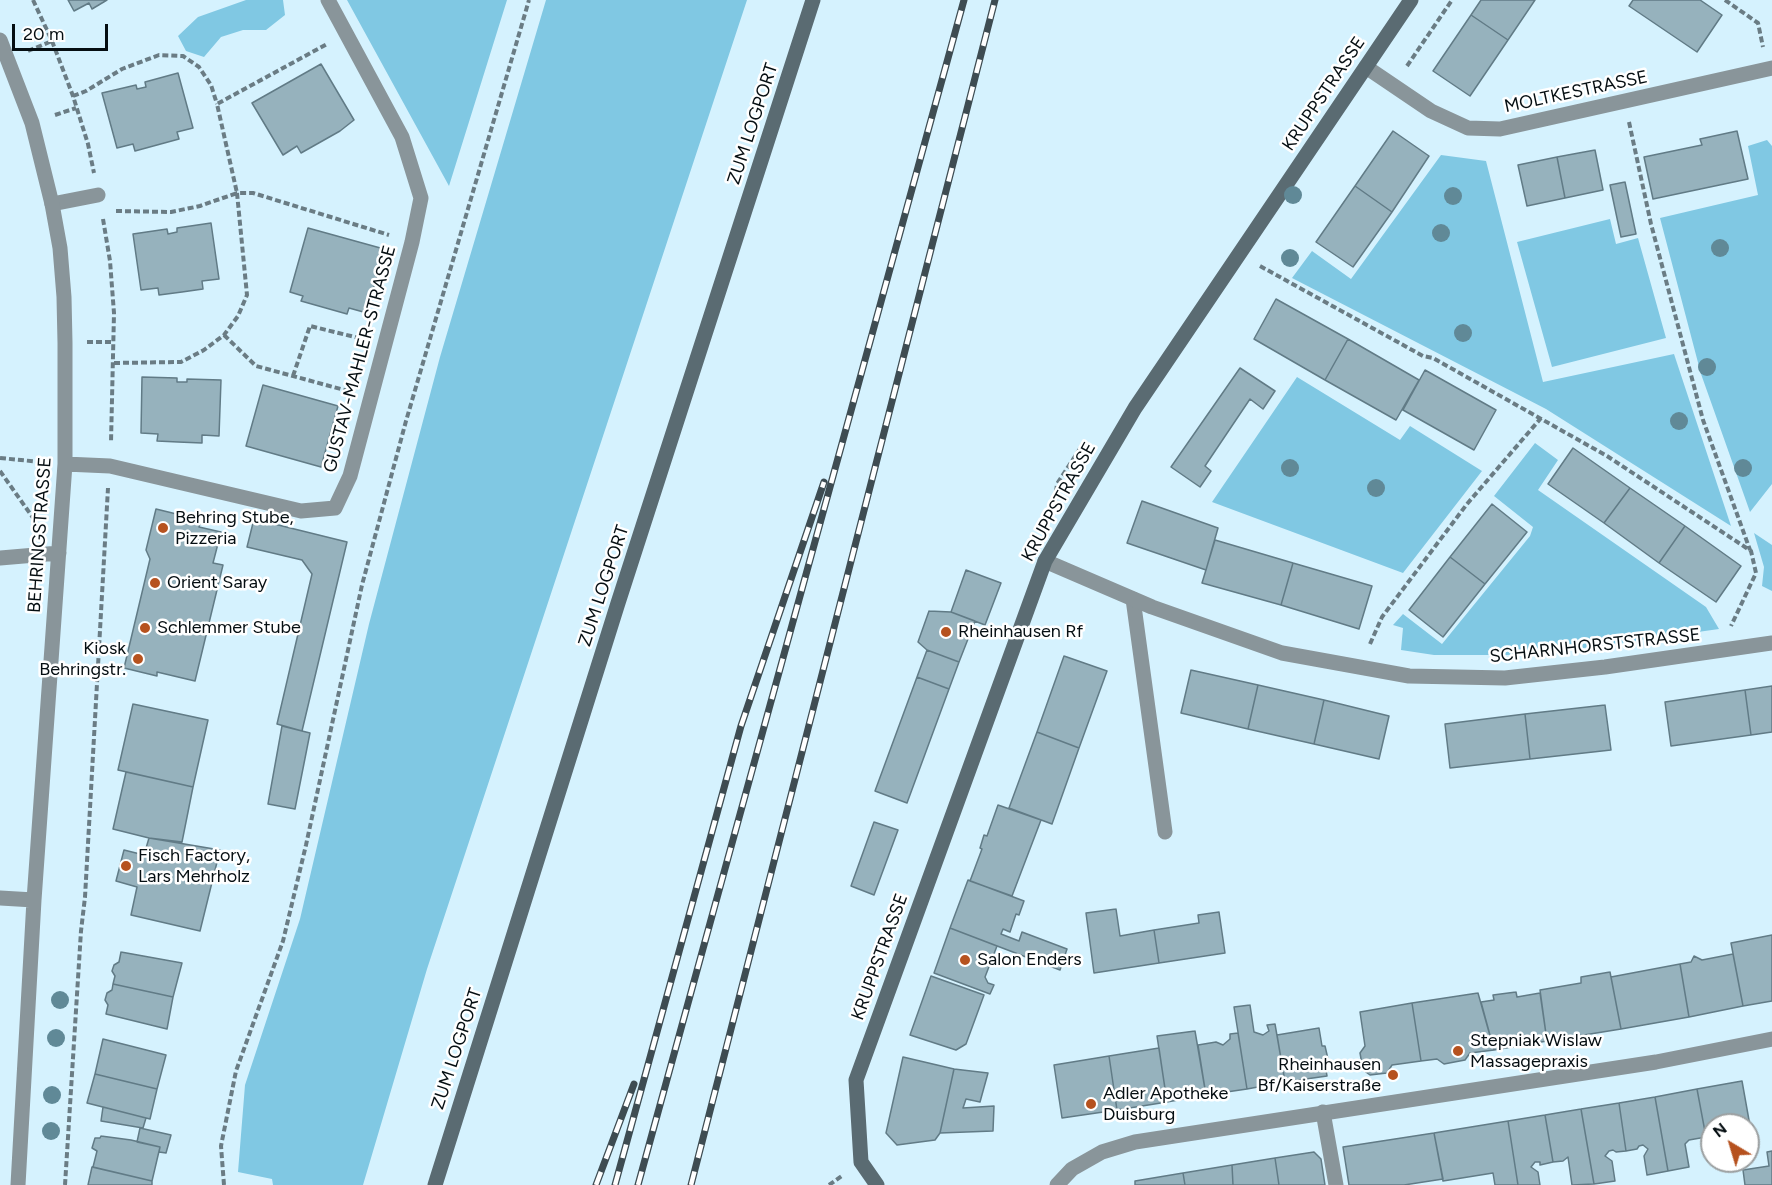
<!DOCTYPE html>
<html>
<head>
<meta charset="utf-8">
<style>
  body { margin:0 }
  #map { position:relative; width:1772px; height:1185px; overflow:hidden; background:#d5f2fe; font-family:Figtree,sans-serif }
  canvas { display:block }
  .north { position:absolute; left:1700px; top:1113px; width:60px; height:60px; box-sizing:border-box; background:#fff; border:2px solid #9b9fa0; border-radius:50%; rotate:322deg; font-size:16px; font-weight:700; line-height:24px; text-align:center; color:#050e12 }
  .north::after { content:''; display:block; margin:auto; width:21px; height:27px; background:#b6521f; clip-path:polygon(50% 0,100% 100%,50% 72%,0 100%) }
  .scale { position:absolute; left:12px; top:24px; width:96px; height:27px; box-sizing:border-box; border:3px solid #050e12; border-top:0; padding-left:8px; font-size:18px; line-height:21px; white-space:nowrap; color:#050e12; -webkit-text-stroke:4px #fff; paint-order:stroke }
</style>
</head>
<body>
<div id="map">
<canvas width="1772" height="1185"></canvas>
<div class="north">N</div>
<div class="scale">20 m</div>
</div>
<script>
const c = document.querySelector('canvas').getContext('2d');
c.lineJoin = 'round';
function fill(path, color) {
  c.fillStyle = color;
  c.fill(path, 'evenodd');
}
function toPath(rows) {
  const path = new Path2D();
  for (const r of rows) {
    path.moveTo(r[0], r[1]);
    for (let i = 2; i < r.length; i += 2) path.lineTo(r[i], r[i + 1]);
  }
  return path;
}
function stroke(path, color, width, dash) {
  c.strokeStyle = color;
  c.lineWidth = width;
  c.lineCap = dash ? 'butt' : 'round';
  c.setLineDash(dash || []);
  c.stroke(path);
}
function drawText(font, color, halo, rows, align = 'center') {
  c.font = font + ' Figtree,sans-serif';
  c.lineWidth = 5;
  c.setLineDash([]);
  c.textBaseline = 'middle';
  c.strokeStyle = halo;
  c.fillStyle = color;
  for (const [text, x, y, turn = 0] of rows) {
    c.save();
    c.translate(x, y);
    c.rotate((+turn || 0) * Math.PI / 180);
    c.textAlign = isNaN(turn) ? turn : align;
    if (halo) c.strokeText(text, 0, 0);
    c.fillText(text, 0, 0);
    c.restore();
  }
}
const green = toPath([
  [246,0,283,0,285,15,266,30,243,30,221,37,204,57,186,51,178,36,198,17],
  [347,0,507,0,449,186],
  [546,0,747,0,427,969,363,1185,273,1185,272,1179,238,1172,245,1085,300,919,369,624,440,357],
  [1767,140,1772,146,1772,484,1750,512,1701,374,1660,218,1758,195,1748,146],
  [1441,155,1486,161,1543,382,1674,354,1731,526,1546,409,1292,278,1312,251,1351,279],
  [1610,219,1616,244,1638,238,1666,338,1552,367,1517,242],
  [1297,377,1400,440,1410,426,1482,471,1403,573,1212,502],
  [1535,443,1558,460,1538,490,1706,607,1719,629,1584,648,1507,655,1434,655,1401,650,1403,628,1393,625,1403,614,1442,644,1530,536,1533,527,1494,496],
  [1754,533,1772,545,1772,591,1762,586,1764,567]
]);
const building = toPath([
  [68,0,107,0,92,9,89,3,74,11,68,0],
  [1481,0,1535,0,1508,40,1471,15,1481,0],
  [1633,0,1700,0,1722,15,1697,52,1629,6,1633,0],
  [1471,15,1508,40,1470,96,1433,71,1471,15],
  [321,64,354,120,340,131,301,153,297,146,283,155,252,103,321,64],
  [178,73,193,128,177,132,179,139,135,151,133,144,117,148,102,93,136,85,137,89,146,87,145,82,178,73],
  [1393,131,1429,156,1392,212,1355,186,1393,131],
  [1737,131,1748,179,1653,199,1644,157,1702,145,1700,139,1737,131],
  [1595,150,1603,190,1565,198,1557,157,1595,150],
  [1557,157,1565,198,1527,206,1518,165,1557,157],
  [1625,182,1636,234,1621,237,1610,185,1625,182],
  [1355,186,1392,212,1353,267,1316,242,1355,186],
  [211,223,219,279,202,281,203,289,182,292,159,295,158,288,141,290,133,234,167,229,168,234,177,232,177,228,211,223],
  [308,228,384,249,367,313,349,308,347,314,301,301,303,296,290,292,308,228],
  [1276,299,1348,339,1325,380,1254,339,1276,299],
  [1348,339,1419,380,1396,420,1325,380,1348,339],
  [1240,368,1275,391,1263,409,1250,399,1205,466,1211,471,1200,487,1171,467,1240,368],
  [1425,370,1496,410,1474,450,1403,410,1425,370],
  [142,377,177,378,177,382,187,382,187,379,221,380,219,436,202,435,202,443,178,442,157,441,158,434,141,433,142,377],
  [263,385,338,406,321,467,246,446,263,385],
  [1573,448,1630,488,1604,523,1548,484,1573,448],
  [1630,488,1685,526,1659,563,1604,523,1630,488],
  [1142,501,1218,528,1206,570,1127,543,1142,501],
  [1492,504,1527,532,1485,584,1450,557,1492,504],
  [156,509,201,520,199,527,221,532,213,563,223,565,195,681,157,672,157,676,124,668,150,559,146,550,156,509],
  [254,519,347,542,302,731,277,724,312,574,302,560,247,547,254,519],
  [1685,526,1741,566,1716,602,1659,563,1685,526],
  [1215,540,1293,563,1281,605,1202,583,1215,540],
  [1450,557,1485,584,1443,637,1409,610,1450,557],
  [1293,563,1372,586,1359,629,1281,605,1293,563],
  [966,570,1001,583,985,625,951,612,966,570],
  [929,611,951,612,975,621,959,662,927,650,918,642,929,611],
  [927,650,959,662,949,689,917,677,927,650],
  [1064,656,1107,671,1079,748,1037,732,1064,656],
  [1191,670,1258,685,1248,729,1181,713,1191,670],
  [917,677,949,689,907,803,875,791,917,677],
  [1258,685,1324,700,1314,744,1248,729,1258,685],
  [1772,686,1772,732,1751,735,1745,690,1772,686],
  [1745,690,1751,735,1671,746,1665,702,1745,690],
  [1324,700,1389,716,1379,759,1314,744,1324,700],
  [133,704,208,720,193,787,118,770,133,704],
  [1605,705,1611,750,1530,759,1525,714,1605,705],
  [1525,714,1530,759,1450,768,1445,724,1525,714],
  [282,726,310,733,295,809,268,804,282,726],
  [1037,732,1079,748,1052,824,1009,808,1037,732],
  [126,772,193,787,182,842,149,838,113,829,126,772],
  [998,805,1041,820,1012,896,970,881,982,849,980,848,984,835,987,836,998,805],
  [874,822,898,830,874,895,851,886,874,822],
  [149,838,220,850,200,931,131,915,137,887,116,881,124,850,144,855,149,838],
  [968,880,1024,901,1019,915,1016,914,1010,932,1003,929,1001,934,1019,941,1022,932,1067,949,1060,970,950,928,968,880],
  [1116,909,1120,936,1154,930,1159,963,1094,973,1086,913,1116,909],
  [1219,912,1225,953,1159,963,1154,930,1199,923,1198,915,1219,912],
  [950,928,997,946,985,977,988,983,994,985,990,994,934,973,950,928],
  [1772,935,1772,1001,1743,1006,1731,943,1772,935],
  [121,952,182,963,173,997,113,984,115,976,112,971,114,965,119,962,121,952],
  [1733,954,1743,1006,1689,1017,1680,964,1691,962,1694,956,1702,960,1733,954],
  [1680,964,1689,1017,1621,1029,1611,977,1680,964],
  [1610,972,1621,1029,1547,1041,1540,990,1581,983,1581,977,1610,972],
  [931,976,984,995,966,1044,956,1050,910,1035,931,976],
  [113,984,173,997,167,1029,106,1014,108,1005,105,1000,107,993,112,990,113,984],
  [1516,992,1517,997,1540,993,1547,1041,1494,1050,1481,1002,1494,1000,1493,995,1516,992],
  [1478,993,1494,1050,1470,1053,1465,1060,1444,1064,1437,1059,1421,1061,1412,1003,1478,993],
  [1412,1003,1421,1061,1392,1065,1387,1073,1370,1075,1363,1070,1360,1053,1365,1046,1360,1012,1412,1003],
  [1250,1005,1254,1032,1263,1035,1269,1031,1267,1025,1275,1024,1285,1082,1247,1089,1234,1007,1250,1005],
  [1319,1028,1322,1046,1325,1046,1328,1059,1324,1059,1327,1076,1285,1082,1277,1035,1319,1028],
  [1195,1031,1206,1095,1167,1102,1157,1036,1195,1031],
  [1238,1033,1247,1089,1206,1095,1198,1045,1216,1042,1223,1045,1230,1039,1230,1034,1238,1033],
  [103,1039,166,1055,157,1089,95,1074,103,1039],
  [1159,1048,1167,1102,1117,1110,1109,1056,1159,1048],
  [1109,1056,1117,1110,1062,1118,1054,1065,1109,1056],
  [903,1057,954,1069,940,1133,935,1140,897,1145,886,1133,903,1057],
  [954,1069,988,1073,980,1102,966,1099,963,1108,994,1106,993,1131,940,1133,954,1069],
  [95,1074,157,1089,150,1119,87,1103,95,1074],
  [1742,1081,1752,1137,1748,1138,1748,1125,1712,1125,1712,1152,1709,1153,1697,1089,1742,1081],
  [1697,1089,1706,1137,1689,1140,1685,1144,1689,1167,1668,1171,1655,1097,1697,1089],
  [1655,1097,1668,1171,1647,1175,1644,1156,1648,1149,1643,1145,1639,1146,1637,1149,1626,1151,1619,1103,1655,1097],
  [1619,1103,1626,1151,1616,1152,1613,1150,1609,1151,1605,1156,1612,1161,1615,1181,1594,1184,1581,1109,1619,1103],
  [103,1107,146,1118,143,1128,101,1121,103,1107],
  [1581,1109,1594,1184,1572,1185,1568,1157,1563,1161,1553,1162,1545,1115,1581,1109],
  [1545,1115,1553,1162,1540,1165,1540,1162,1535,1162,1531,1167,1538,1172,1540,1185,1518,1185,1508,1121,1545,1115],
  [1508,1121,1518,1185,1495,1185,1493,1173,1443,1181,1434,1133,1508,1121],
  [140,1128,171,1135,166,1153,159,1152,160,1147,137,1142,140,1128],
  [1434,1133,1443,1179,1404,1185,1349,1185,1343,1147,1434,1133],
  [101,1136,131,1140,160,1147,152,1181,93,1167,97,1151,92,1148,95,1138,100,1138,101,1136],
  [1772,1151,1772,1185,1745,1185,1743,1170,1769,1166,1767,1152,1772,1151],
  [1314,1152,1321,1159,1325,1185,1279,1185,1275,1158,1314,1152],
  [1275,1158,1279,1185,1233,1185,1232,1165,1275,1158],
  [1232,1165,1233,1185,1185,1185,1183,1173,1232,1165],
  [92,1167,152,1181,152,1185,88,1185,92,1167],
  [1183,1173,1185,1185,1135,1185,1135,1181,1183,1173]
]);
const path = toPath([
  [33,0,52,41,73,96,88,144,94,173],
  [1725,0,1758,23,1763,47],
  [28,51,52,41],
  [1407,66,1452,0],
  [73,96,86,91,122,69,159,55,183,56,199,67,211,85,217,104],
  [55,115,76,108],
  [1629,122,1651,224,1703,420,1750,550],
  [116,211,171,212,200,206,237,193,217,104,327,44],
  [103,219,110,261,114,313,111,442],
  [1260,266,1423,356,1433,358,1607,456,1751,551,1756,573,1731,626],
  [224,335,256,366,348,391],
  [87,342,114,342],
  [114,363,181,362,204,350,224,335,238,316,247,295,237,193,253,193,389,235],
  [293,376,310,326,363,339],
  [0,458,41,462],
  [0,471,36,522],
  [1056,492,1057,484,1083,444],
  [1370,644,1382,617,1467,504,1541,418],
  [65,1185,81,931,85,897,108,488],
  [224,1185,221,1146,236,1071,283,941,306,845,362,585,406,421,529,0],
  [829,1185,843,1175]
]);
const lane = toPath([
  [52,204,98,195],
  [1133,599,1165,832],
  [1323,1112,1336,1185]
]);
const street = toPath([
  [0,40,32,123,52,204,60,248,64,297,65,343,65,464,34,900,18,1185],
  [1366,67,1431,111,1468,128,1500,129,1772,68],
  [65,464,110,466,301,511,335,508,350,476,412,242,421,198,402,137,328,0],
  [0,558,59,553],
  [1045,561,1152,607,1282,653,1409,676,1505,678,1605,667,1772,643],
  [0,898,34,900],
  [1057,1185,1072,1169,1102,1152,1135,1142,1656,1062,1772,1039]
]);
const secondary = toPath([
  [435,1185,618,603,813,0],
  [877,1185,861,1162,856,1080,1045,561,1135,408,1411,0]
]);
const rail = toPath([
  [596,1185,634,1084],
  [615,1185,741,726,824,482],
  [638,1185,964,0],
  [691,1185,995,0]
]);
const trees = [
  [1293,195],
  [1453,196],
  [1441,233],
  [1720,248],
  [1290,258],
  [1463,333],
  [1707,367],
  [1679,421],
  [1290,468],
  [1743,468],
  [1376,488],
  [60,1000],
  [56,1038],
  [52,1095],
  [51,1131]
];
const markers = [
  [163,528,6,"#b6521f"],
  [155,583,6,"#b6521f"],
  [145,628,6,"#b6521f"],
  [946,632,6,"#b6521f"],
  [138,659,6,"#b6521f"],
  [126,866,6,"#b6521f"],
  [965,960,6,"#b6521f"],
  [1458,1051,6,"#b6521f"],
  [1393,1075,6,"#b6521f"],
  [1091,1104,6,"#b6521f"]
];
const streetNames = [
  ["MOLTKESTRASSE",1576,92,-12],
  ["KRUPPSTRASSE",1324,94,-56],
  ["ZUM LOGPORT",753,124,-72],
  ["GUSTAV-MAHLER-STRASSE",360,359,-75],
  ["KRUPPSTRASSE",1059,502,-61],
  ["BEHRINGSTRASSE",40,535,-86],
  ["ZUM LOGPORT",604,586,-72],
  ["SCHARNHORSTSTRASSE",1595,646,-6],
  ["KRUPPSTRASSE",880,957,-70],
  ["ZUM LOGPORT",457,1049,-72]
];
const poiNames = [
  ["Behring Stube,",175,518],
  ["Pizzeria",175,539],
  ["Orient Saray",167,583],
  ["Schlemmer Stube",157,628],
  ["Rheinhausen Rf",958,632],
  ["Kiosk",126,649,"right"],
  ["Behringstr.",126,670,"right"],
  ["Fisch Factory,",138,856],
  ["Lars Mehrholz",138,877],
  ["Salon Enders",977,960],
  ["Stepniak Wislaw",1470,1041],
  ["Massagepraxis",1470,1062],
  ["Rheinhausen",1381,1065,"right"],
  ["Bf/Kaiserstraße",1381,1086,"right"],
  ["Adler Apotheke",1103,1094],
  ["Duisburg",1103,1115]
];
fill(green, '#80c8e3');
fill(building, '#96b2bd');
stroke(building, '#617b86', 1.5);
stroke(path, '#6a7c84', 4, [6, 3]);
stroke(lane, '#89959a', 15);
stroke(street, '#89959a', 15);
stroke(secondary, '#5a6b72', 15);
stroke(rail, '#3e4c52', 7);
stroke(rail, '#fff', 4.5, [14]);
c.fillStyle = '#608997';
for (const [x, y] of trees) {
  c.beginPath();
  c.arc(x, y, 9, 0, 2 * Math.PI);
  c.fill();
}
for (const [x, y, r, color] of markers) {
  const dot = new Path2D();
  dot.arc(x, y, r, 0, 2 * Math.PI);
  c.fillStyle = color;
  c.fill(dot);
  stroke(dot, '#fff', 2);
}
drawText('18px', '#050e12', '#fff', streetNames);
drawText('18px', '#050e12', '#fff', poiNames, 'left');
</script>
</body>
</html>
